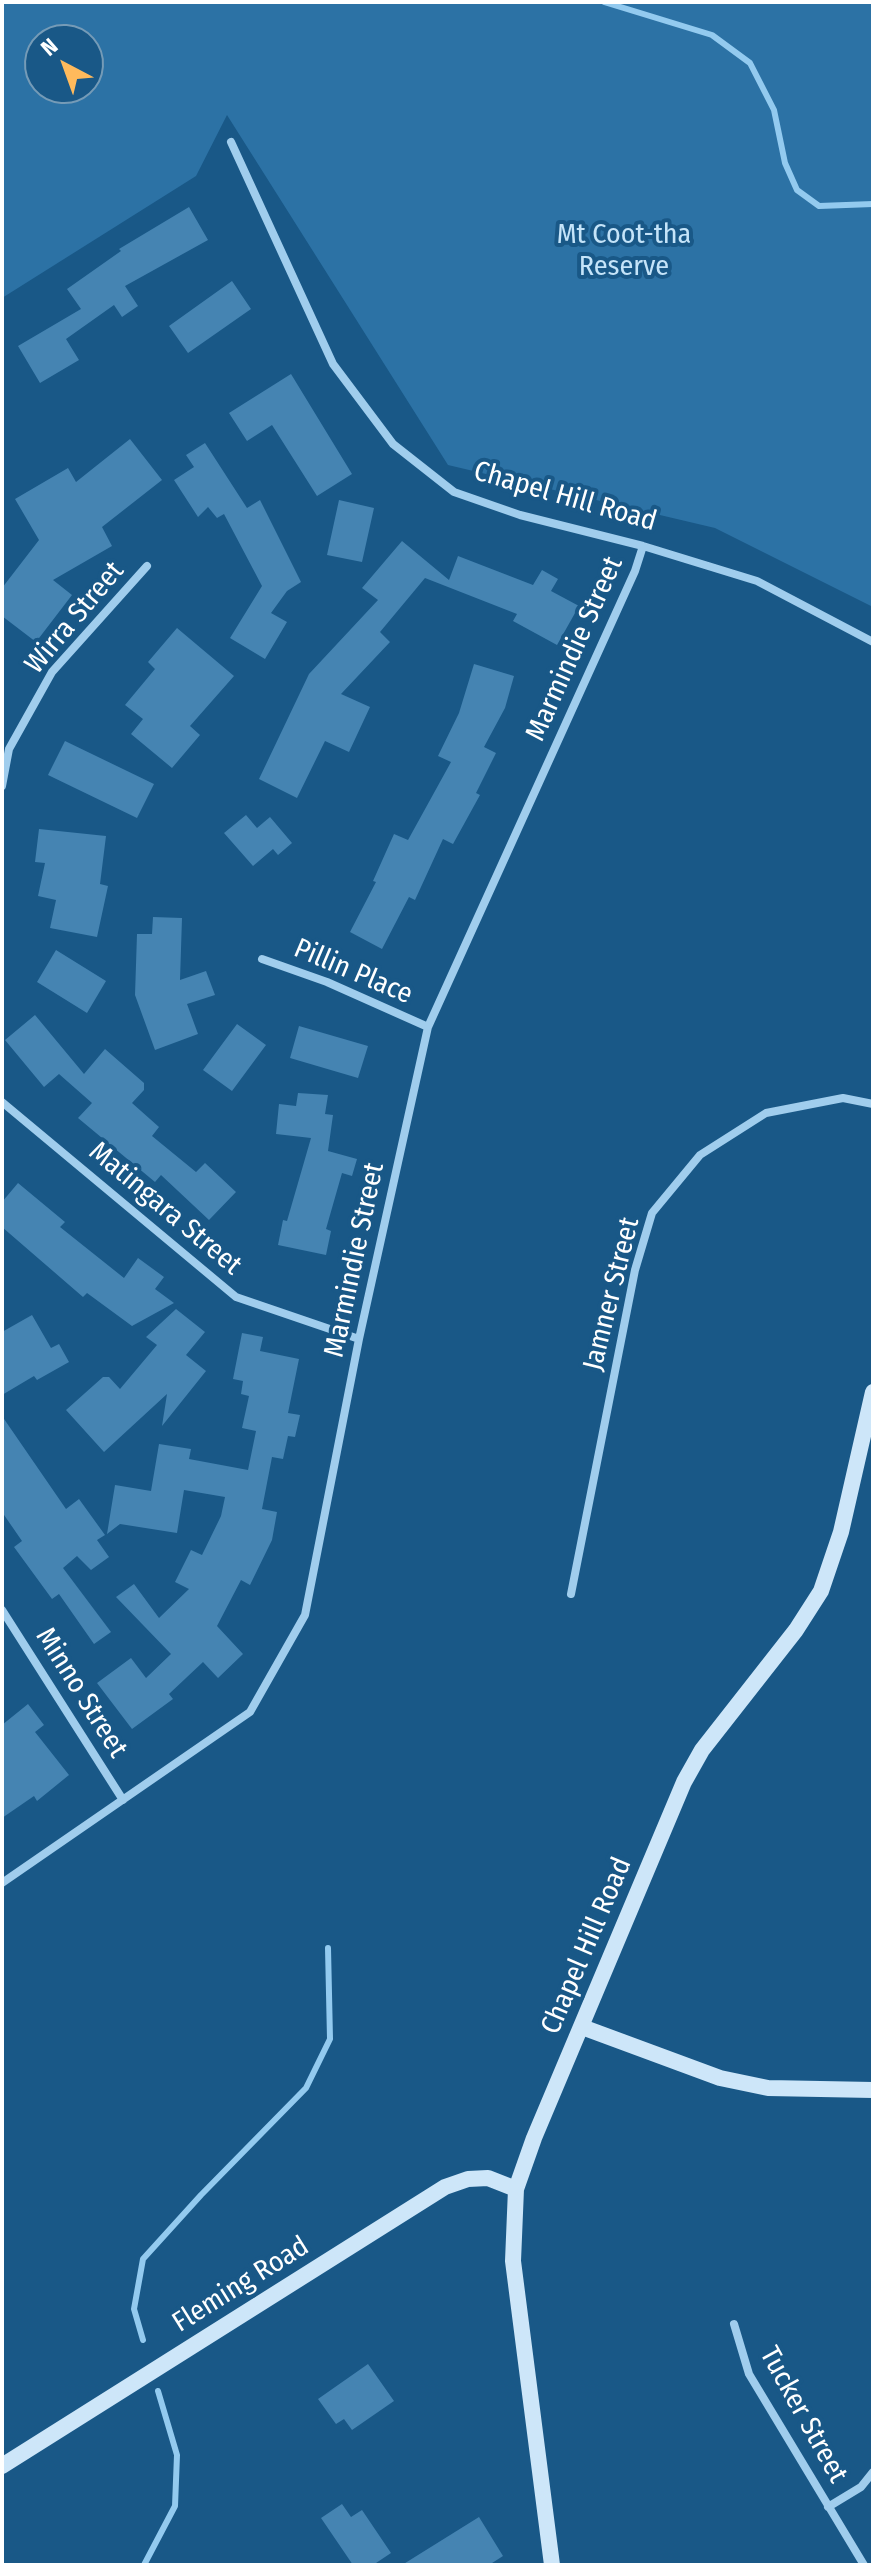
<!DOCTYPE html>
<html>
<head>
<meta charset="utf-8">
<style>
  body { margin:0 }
  #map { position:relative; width:875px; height:2567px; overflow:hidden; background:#195887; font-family:"Fira Sans Condensed",sans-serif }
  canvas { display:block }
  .frame { position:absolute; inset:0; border:4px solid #fff; pointer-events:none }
  .north { position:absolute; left:24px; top:24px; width:80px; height:80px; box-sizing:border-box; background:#195887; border:2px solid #759bb7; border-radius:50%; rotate:319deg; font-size:22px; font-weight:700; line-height:32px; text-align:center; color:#fff }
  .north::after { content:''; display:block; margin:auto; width:28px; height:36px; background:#ffba5c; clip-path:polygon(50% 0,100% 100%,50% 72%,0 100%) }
</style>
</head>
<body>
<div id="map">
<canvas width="875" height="2567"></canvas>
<div class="frame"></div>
<div class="north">N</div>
</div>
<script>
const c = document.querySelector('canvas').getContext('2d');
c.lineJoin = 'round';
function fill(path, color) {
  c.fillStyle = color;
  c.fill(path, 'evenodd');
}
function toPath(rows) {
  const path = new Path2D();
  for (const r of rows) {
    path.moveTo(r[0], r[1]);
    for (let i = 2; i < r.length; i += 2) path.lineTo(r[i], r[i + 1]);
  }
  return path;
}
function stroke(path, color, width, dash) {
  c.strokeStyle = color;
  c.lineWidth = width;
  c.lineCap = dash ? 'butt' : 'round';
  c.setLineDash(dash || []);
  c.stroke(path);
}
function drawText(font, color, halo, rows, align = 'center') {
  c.font = font + ' "Fira Sans Condensed",sans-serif';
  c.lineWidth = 8;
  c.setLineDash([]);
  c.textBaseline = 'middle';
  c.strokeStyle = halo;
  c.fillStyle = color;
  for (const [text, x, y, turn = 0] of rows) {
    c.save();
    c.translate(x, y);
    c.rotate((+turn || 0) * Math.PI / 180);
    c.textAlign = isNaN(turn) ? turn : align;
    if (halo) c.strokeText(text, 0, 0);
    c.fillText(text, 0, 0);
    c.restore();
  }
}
const green = toPath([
  [2,2,873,2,873,607,715,528,448,465,227,115,196,176,2,298],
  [40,40,88,40,88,88,40,88]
]);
const stream = toPath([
  [604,2,712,35,750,63,774,110,785,163,797,190,819,206,873,204],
  [143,2340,134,2309,143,2259,201,2195,306,2088,330,2039,328,1948],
  [144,2565,175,2506,177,2455,158,2391]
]);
const building = toPath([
  [189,207,208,240,125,286,138,306,122,317,114,305,66,339,79,360,40,383,18,346,81,309,67,289,121,251,119,249],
  [232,281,251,309,188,353,169,326],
  [291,374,352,474,317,496,272,425,247,441,229,413],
  [130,439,162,480,102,527,112,546,53,580,72,595,36,642,2,616,2,588,39,540,15,499,68,468,76,482],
  [205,443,247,508,260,500,301,582,287,591,271,613,287,622,265,659,230,638,262,586,224,514,217,518,208,507,198,517,174,480,194,467,186,455],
  [339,500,374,508,362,562,327,555],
  [402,541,449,580,458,556,533,585,542,570,558,579,551,591,579,606,557,645,513,621,517,614,425,578,380,632,390,642,341,694,370,707,349,752,325,741,297,798,259,779,309,674,378,600,362,588],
  [177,628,234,676,190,726,200,735,172,768,131,734,143,719,125,705,155,669,148,662],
  [474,664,514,676,505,708,484,747,496,753,476,793,480,795,453,844,443,839,415,900,409,897,382,949,350,932,376,882,373,881,394,834,408,840,451,762,438,756,459,713],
  [65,741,154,784,137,818,48,775],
  [246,815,257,828,270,817,292,843,278,855,273,849,253,866,224,833],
  [39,829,106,836,100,884,108,886,97,937,50,928,56,900,38,896,45,863,35,862],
  [153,917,182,918,180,980,206,971,215,995,187,1004,198,1034,155,1050,135,995,137,934,152,934],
  [56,950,106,981,87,1013,37,982],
  [35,1015,84,1074,105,1049,144,1083,144,1090,132,1103,159,1127,152,1136,196,1172,205,1163,236,1192,209,1220,161,1175,155,1182,78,1118,92,1103,59,1074,44,1087,5,1040],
  [237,1024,266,1045,232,1091,203,1070],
  [299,1026,368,1046,358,1078,290,1058],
  [298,1093,328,1095,325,1114,333,1115,328,1151,357,1159,352,1176,342,1173,326,1229,331,1231,326,1255,278,1245,283,1220,287,1221,311,1138,276,1134,279,1104,296,1106],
  [18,1183,65,1222,60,1227,124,1278,138,1258,164,1277,155,1289,174,1303,132,1326,87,1293,83,1297,2,1227,2,1202],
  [176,1309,205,1332,186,1355,206,1371,162,1426,167,1394,104,1452,66,1410,103,1377,109,1377,120,1389,157,1345,146,1337],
  [32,1315,51,1348,59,1344,69,1362,37,1380,34,1376,2,1395,2,1332],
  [242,1333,263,1337,260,1351,299,1359,288,1413,300,1415,295,1437,288,1436,283,1459,272,1457,262,1509,277,1512,272,1540,250,1585,241,1580,217,1626,243,1654,218,1678,203,1662,169,1694,173,1699,132,1729,97,1683,131,1658,146,1678,171,1654,116,1597,134,1584,159,1618,189,1589,175,1582,191,1550,202,1555,221,1516,225,1497,184,1490,177,1533,120,1524,107,1534,115,1485,151,1491,159,1444,191,1449,189,1459,248,1470,256,1431,242,1428,249,1396,241,1394,243,1381,233,1379],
  [2,1416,66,1509,79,1499,105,1535,97,1540,109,1557,91,1570,77,1556,63,1568,111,1632,94,1644,59,1594,52,1599,14,1547,22,1541,2,1512],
  [28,1704,44,1725,35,1732,69,1775,37,1801,34,1796,2,1818,2,1725],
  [368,2364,394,2401,352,2430,344,2419,336,2424,318,2399],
  [342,2504,351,2517,362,2510,391,2553,373,2565,353,2565,321,2518],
  [479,2517,503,2556,489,2565,402,2565]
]);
const street = toPath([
  [231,142,333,364,393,444,454,492,520,515,643,546,757,581,873,642],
  [2,786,9,749,52,672,147,566],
  [262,959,327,982,428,1027],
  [2,1102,236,1297,359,1339],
  [571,1594,635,1270,652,1213,700,1155,766,1113,843,1098,873,1104],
  [2,1610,123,1800],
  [2,1883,250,1712,305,1615,359,1339,428,1027,635,571,643,546],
  [734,2324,749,2374,864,2565],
  [828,2507,861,2487,873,2472]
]);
const secondary = toPath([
  [582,2027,720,2078,768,2088,873,2090],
  [2,2466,445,2187,468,2179,488,2178,516,2189],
  [552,2565,513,2261,516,2189,534,2138,684,1782,702,1750,796,1630,821,1591,841,1532,873,1392]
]);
const parkNames = [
  ["Mt Coot-tha",624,235],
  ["Reserve",624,267]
];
const streetNames = [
  ["Chapel Hill Road",565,497,16],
  ["Wirra Street",75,618,-50],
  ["Marmindie Street",575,649,-66],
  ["Pillin Place",353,972,23],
  ["Matingara Street",165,1209,40],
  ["Marmindie Street",355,1260,-78],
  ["Jamner Street",612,1294,-76],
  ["Minno Street",81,1693,58],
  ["Chapel Hill Road",587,1946,-67],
  ["Fleming Road",241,2285,-32],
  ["Tucker Street",803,2415,61]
];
fill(green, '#2c72a5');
stroke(stream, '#93caef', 6);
fill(building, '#4584b2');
stroke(street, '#a0cded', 8);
stroke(secondary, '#cde6f9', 16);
drawText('28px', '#c5e4f9', '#195887', parkNames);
drawText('28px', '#fff', '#195887', streetNames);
</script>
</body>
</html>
